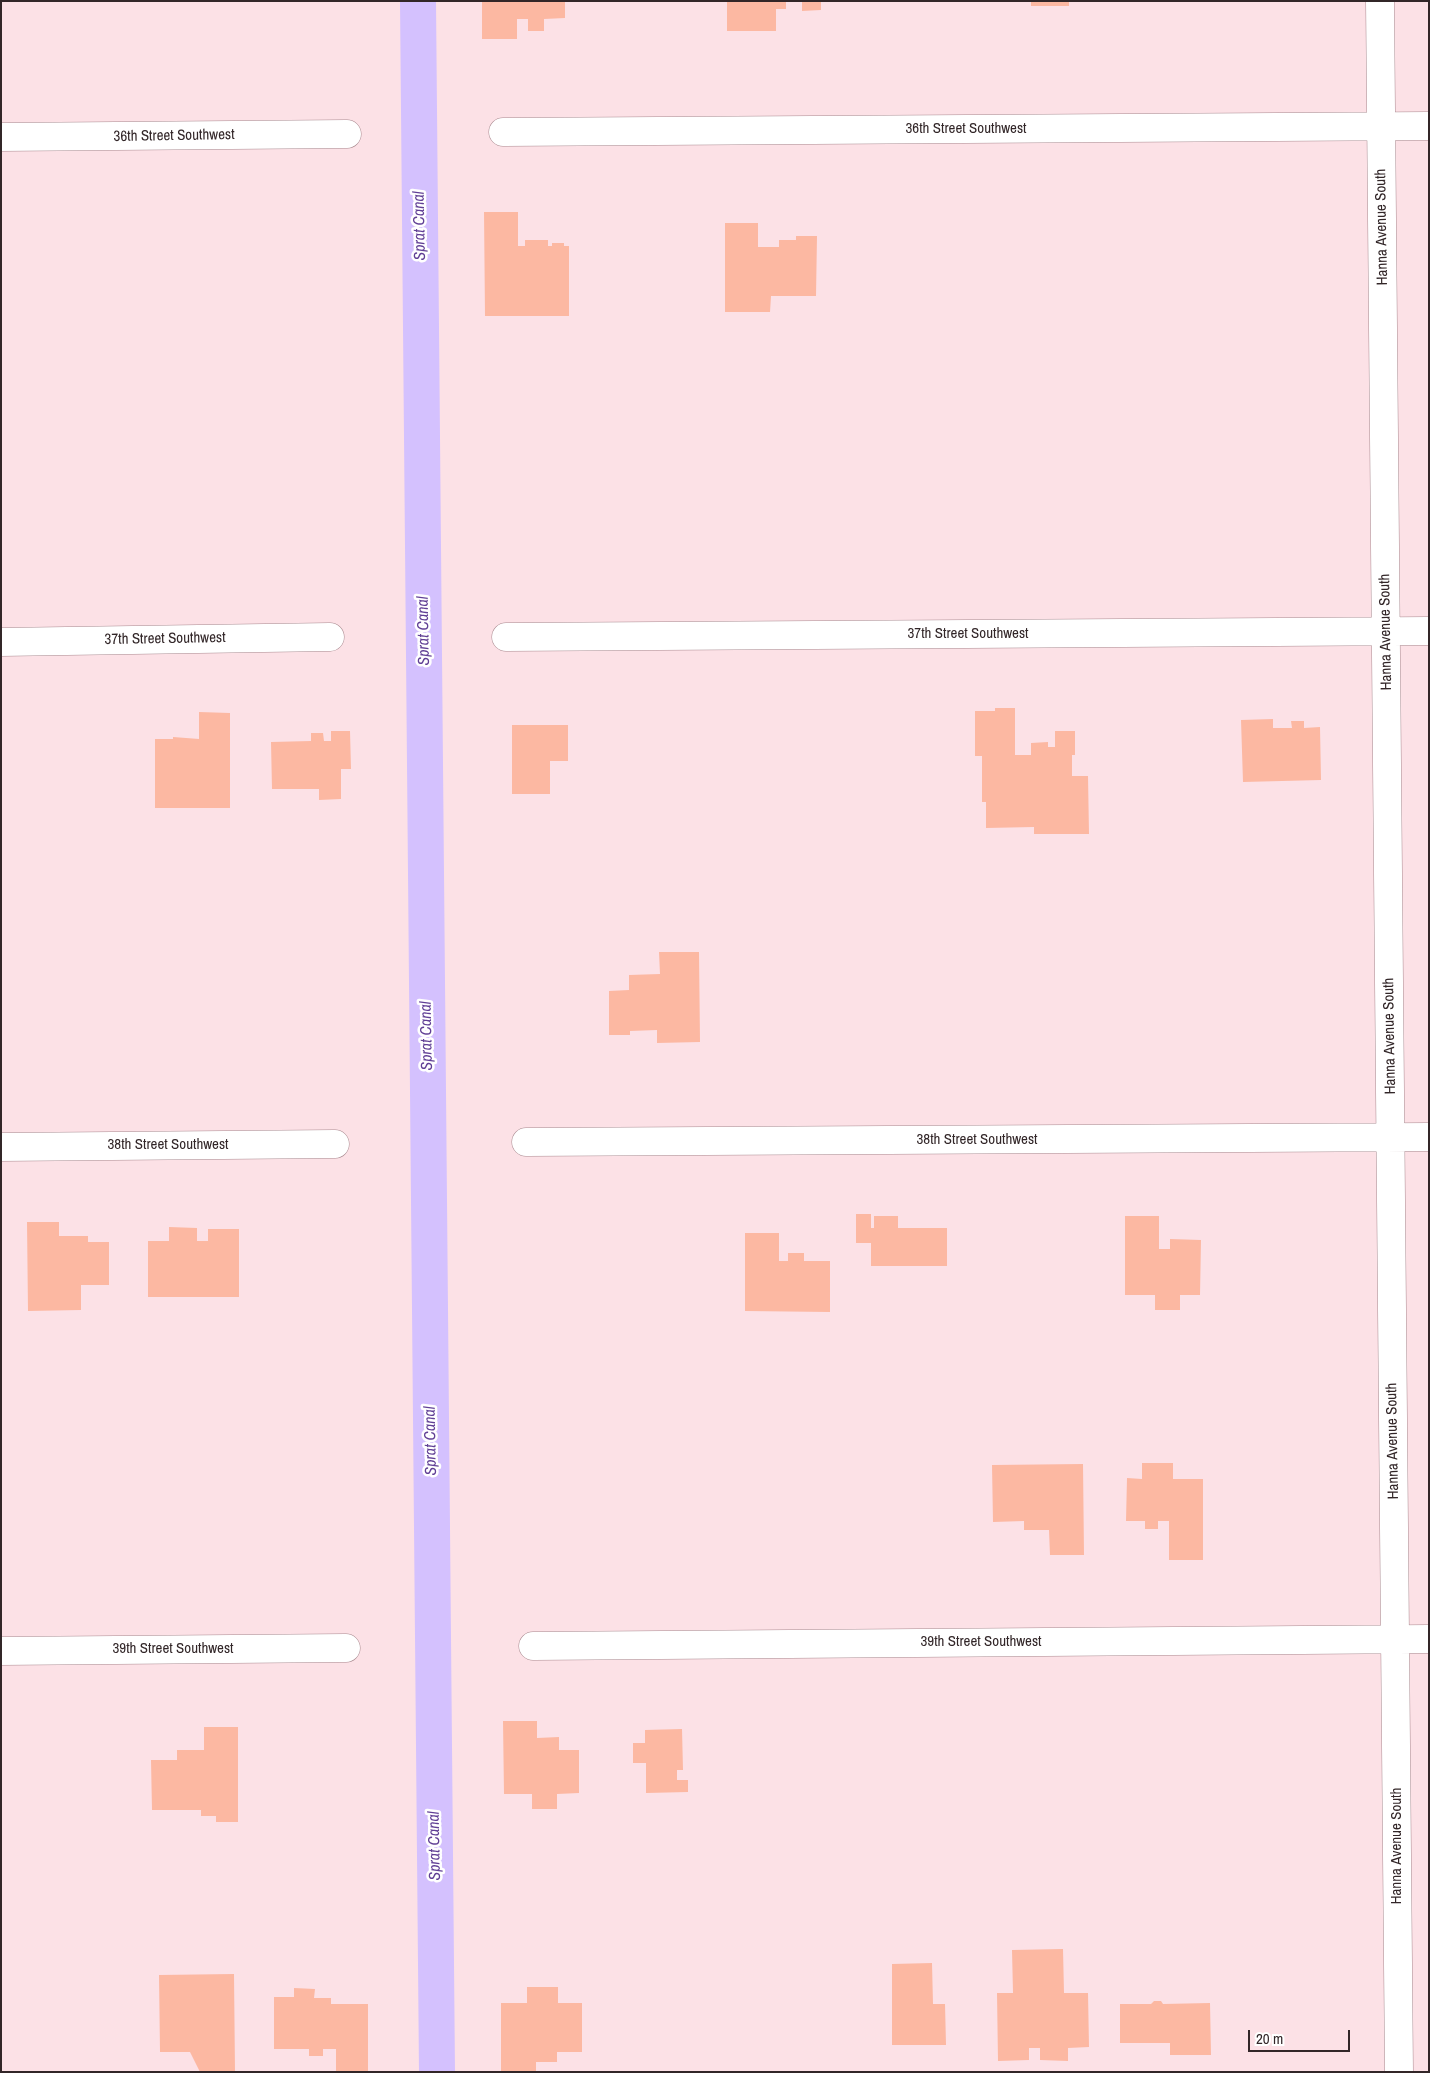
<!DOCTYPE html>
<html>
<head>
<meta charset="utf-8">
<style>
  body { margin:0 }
  #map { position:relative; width:1430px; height:2073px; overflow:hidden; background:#fce1e6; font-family:"Archivo Narrow",sans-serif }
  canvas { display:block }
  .frame { position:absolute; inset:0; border:2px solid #322628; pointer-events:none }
  .scale { position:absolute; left:1248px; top:2030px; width:102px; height:22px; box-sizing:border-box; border:2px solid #322628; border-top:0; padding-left:6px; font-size:15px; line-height:18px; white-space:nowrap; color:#322628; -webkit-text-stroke:4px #fff; paint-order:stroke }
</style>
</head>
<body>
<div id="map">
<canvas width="1430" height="2073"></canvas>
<div class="frame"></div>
<div class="scale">20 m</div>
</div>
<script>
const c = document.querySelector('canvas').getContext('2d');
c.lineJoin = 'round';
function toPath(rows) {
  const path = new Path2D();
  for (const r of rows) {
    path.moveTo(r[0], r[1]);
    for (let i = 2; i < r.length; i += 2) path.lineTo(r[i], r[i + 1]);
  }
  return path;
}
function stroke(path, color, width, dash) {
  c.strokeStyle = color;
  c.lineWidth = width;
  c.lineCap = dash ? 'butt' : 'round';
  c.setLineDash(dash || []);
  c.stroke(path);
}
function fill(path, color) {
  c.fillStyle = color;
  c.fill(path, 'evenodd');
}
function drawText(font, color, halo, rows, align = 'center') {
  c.font = font + ' "Archivo Narrow",sans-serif';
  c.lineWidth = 5;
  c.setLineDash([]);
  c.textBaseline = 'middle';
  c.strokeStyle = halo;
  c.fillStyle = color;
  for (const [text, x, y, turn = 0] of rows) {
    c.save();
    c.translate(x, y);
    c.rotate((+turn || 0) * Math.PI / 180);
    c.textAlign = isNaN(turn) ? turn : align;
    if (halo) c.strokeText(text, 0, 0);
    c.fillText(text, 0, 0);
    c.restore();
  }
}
const canal = toPath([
  [418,1,437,2071]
]);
const building = toPath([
  [482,1,565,1,565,18,544,19,544,31,528,31,528,19,517,19,517,39,482,39],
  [727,1,786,1,786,9,776,9,776,31,727,31],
  [802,1,821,1,821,10,802,11],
  [1031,1,1069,1,1069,6,1031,6],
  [484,212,518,212,518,246,525,246,525,240,548,240,548,246,552,246,552,243,564,243,564,246,569,246,569,316,485,316],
  [725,223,758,223,758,247,779,247,779,240,796,240,796,236,817,236,816,296,771,296,770,312,725,312],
  [995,708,1015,708,1015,755,1031,755,1031,743,1048,742,1048,747,1055,747,1055,731,1075,731,1075,755,1072,755,1072,776,1088,776,1089,834,1034,834,1034,827,986,828,986,802,982,802,982,756,975,756,975,711,995,711],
  [199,712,230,713,230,808,155,808,155,739,173,739,173,737,199,739],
  [1273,719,1273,728,1292,728,1291,721,1304,721,1304,728,1320,727,1321,780,1243,782,1241,720],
  [512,725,568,725,568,761,550,761,550,794,512,794],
  [331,731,350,731,351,769,341,769,341,799,319,800,319,789,272,789,271,742,311,741,311,733,323,733,324,741,331,741],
  [659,952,699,952,700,1042,657,1043,657,1030,630,1031,630,1035,609,1035,609,991,629,990,629,975,660,974],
  [856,1214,871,1214,871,1228,874,1228,874,1216,898,1216,898,1228,947,1228,947,1266,871,1266,871,1243,856,1243],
  [1125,1216,1159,1216,1159,1249,1170,1249,1170,1239,1201,1240,1200,1295,1180,1295,1180,1310,1155,1310,1155,1295,1125,1295],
  [27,1222,59,1222,59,1236,88,1236,88,1242,109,1242,109,1285,81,1285,81,1310,28,1311],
  [169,1227,197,1228,197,1241,208,1241,208,1229,239,1229,239,1297,148,1297,148,1241,169,1241],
  [745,1233,779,1233,779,1261,788,1261,788,1253,804,1253,804,1261,830,1261,830,1312,745,1311],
  [1142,1463,1173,1463,1173,1479,1203,1479,1203,1560,1169,1560,1169,1521,1158,1521,1158,1529,1145,1529,1145,1521,1126,1521,1127,1478,1142,1479],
  [1083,1464,1084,1555,1050,1555,1049,1530,1024,1530,1024,1521,993,1522,992,1465],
  [503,1721,537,1721,537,1738,559,1737,559,1750,579,1750,579,1793,557,1794,557,1809,532,1809,532,1794,504,1794],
  [204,1727,238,1727,238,1822,216,1822,216,1816,201,1816,201,1810,152,1810,151,1760,177,1760,177,1750,204,1750],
  [682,1729,683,1770,677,1770,677,1780,688,1780,688,1792,646,1793,646,1763,633,1763,633,1743,645,1743,645,1730],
  [1063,1949,1064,1993,1088,1993,1089,2047,1068,2048,1068,2061,1040,2060,1040,2048,1029,2048,1029,2060,998,2061,997,1993,1013,1993,1012,1950],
  [932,1963,933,2004,945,2004,946,2045,892,2045,892,1964],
  [234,1974,235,2072,200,2072,190,2052,160,2052,159,1975],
  [527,1987,558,1987,558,2003,582,2003,582,2052,557,2052,557,2062,536,2062,536,2071,501,2071,501,2003,527,2003],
  [294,1988,315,1989,314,1998,331,1998,331,2004,368,2004,368,2072,336,2072,336,2049,323,2049,323,2056,309,2056,309,2049,274,2049,274,1997,294,1997],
  [1154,2001,1161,2001,1163,2004,1210,2003,1211,2055,1170,2055,1170,2043,1120,2043,1120,2004,1151,2004]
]);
const street = toPath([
  [1380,1,1399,2072],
  [503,132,1429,126],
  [1,137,347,134],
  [506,637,1429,631],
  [1,642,330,637],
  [526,1142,1429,1137],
  [1,1147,335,1144],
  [533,1646,1429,1639],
  [1,1651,346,1648]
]);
const streetNames = [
  ["36th Street Southwest",966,129],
  ["36th Street Southwest",174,136,-1],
  ["Hanna Avenue South",1382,227,-91],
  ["Hanna Avenue South",1386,632,-91],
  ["37th Street Southwest",968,634],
  ["37th Street Southwest",165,639,-1],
  ["Hanna Avenue South",1390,1036,-91],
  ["38th Street Southwest",977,1140],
  ["38th Street Southwest",168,1145],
  ["Hanna Avenue South",1393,1441,-91],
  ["39th Street Southwest",981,1642],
  ["39th Street Southwest",173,1649],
  ["Hanna Avenue South",1397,1846,-90]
];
const waterNames = [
  ["Sprat Canal",420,226,-91],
  ["Sprat Canal",424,631,-91],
  ["Sprat Canal",427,1036,-91],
  ["Sprat Canal",431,1441,-91],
  ["Sprat Canal",435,1846,-91]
];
stroke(canal, '#d4c1fe', 36);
fill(building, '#fcb8a2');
stroke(street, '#a98a90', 29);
stroke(street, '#fff', 28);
drawText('15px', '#322628', '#fff', streetNames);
drawText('italic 16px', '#603f95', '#fff', waterNames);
</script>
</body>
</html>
